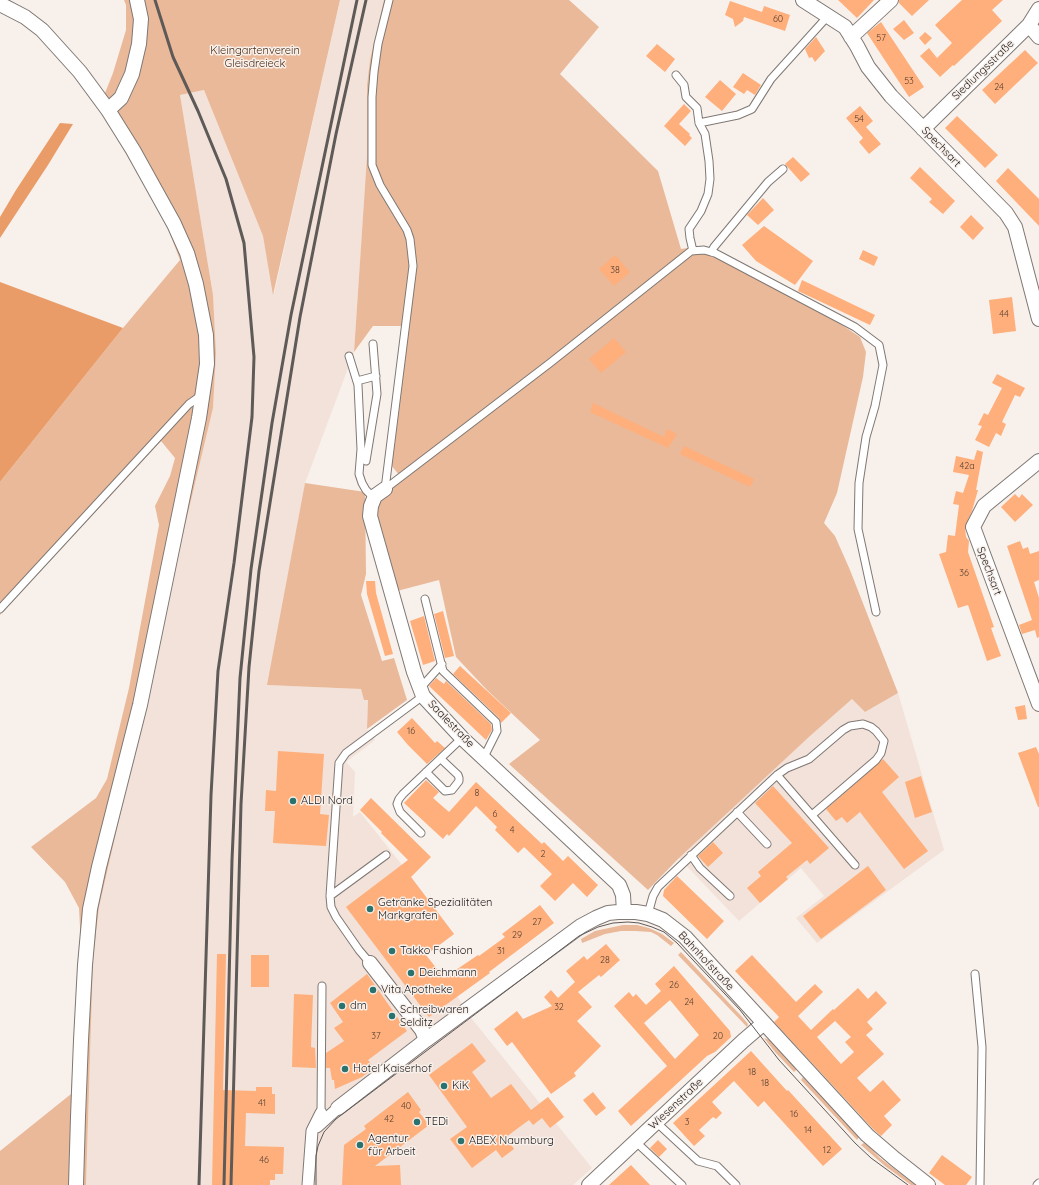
<!DOCTYPE html>
<html>
<head>
<meta charset="utf-8">
<style>
  body { margin:0 }
  canvas { display:block; background:#f8f0eb }
</style>
</head>
<body>
<canvas width="1039" height="1185"></canvas>
<script>
const c = document.querySelector('canvas').getContext('2d');
c.lineJoin = 'round';
function fill(path, color) {
  c.fillStyle = color;
  c.fill(path, 'evenodd');
}
function toPath(rows) {
  const path = new Path2D();
  for (const r of rows) {
    path.moveTo(r[0], r[1]);
    for (let i = 2; i < r.length; i += 2) path.lineTo(r[i], r[i + 1]);
  }
  return path;
}
function stroke(path, color, width, dash) {
  c.strokeStyle = color;
  c.lineWidth = width;
  c.lineCap = dash ? 'butt' : 'round';
  c.setLineDash(dash || []);
  c.stroke(path);
}
function drawText(font, color, halo, rows, align = 'center') {
  c.font = font + ' Quicksand,sans-serif';
  c.lineWidth = 3;
  c.setLineDash([]);
  c.textBaseline = 'middle';
  c.strokeStyle = halo;
  c.fillStyle = color;
  for (const [text, x, y, turn = 0] of rows) {
    c.save();
    c.translate(x, y);
    c.rotate((+turn || 0) * Math.PI / 180);
    c.textAlign = isNaN(turn) ? turn : align;
    if (halo) c.strokeText(text, 0, 0);
    c.fillText(text, 0, 0);
    c.restore();
  }
}
const built = toPath([
  [340,0,384,0,370,60,367,85,367,156,354,352,305,483,268,685,361,689,364,699,368,700,367,729,375,740,346,762,355,772,353,817,360,812,402,865,454,934,426,955,457,996,472,1019,592,1168,573,1185,86,1185,93,960,99,907,136,746,172,580,213,408,216,353,213,295,180,95,204,90,263,236,274,294],
  [898,693,944,850,817,943,796,918,824,896,801,868,739,921,679,858,810,736,852,699,865,712]
]);
const green = toPath([
  [124,0,340,0,273,295,263,236,204,90,180,95,213,295,216,353,213,408,172,580,136,746,99,907,93,960,86,1185,0,1185,0,1151,71,1094,75,1022,81,946,79,908,65,882,31,847,96,798,107,779,129,688,159,525,155,506,170,476,175,458,161,441,0,615,0,482,123,328,180,260,164,218,99,108,113,73,126,30,126,5],
  [384,0,569,0,599,27,560,74,658,171,681,249,695,247,711,254,842,325,860,337,866,352,863,377,837,493,824,523,835,536,850,570,898,693,865,712,852,699,810,736,679,858,648,890,509,764,540,740,487,690,456,657,439,580,397,591,372,503,400,476,386,459,404,326,373,326,354,352,367,156,367,85,370,60],
  [305,483,365,492,366,574,361,595,382,661,394,658,407,700,367,729,368,700,364,700,361,689,267,685],
  [623,925,637,925,649,928,662,934,674,943,671,946,657,935,651,932,635,931,621,931,605,934,582,943,581,939,595,931],
  [681,952,743,1018,748,1024,747,1027,678,955],
  [764,1038,770,1040,797,1069,794,1072,775,1052],
  [803,1077,859,1137,857,1140,801,1080],
  [865,1142,880,1158,916,1185,911,1185,885,1166,861,1145]
]);
const forest = toPath([
  [60,123,73,124,48,165,0,238,0,217,16,190],
  [0,282,123,328,0,482]
]);
const building = toPath([
  [838,0,874,0,857,18],
  [899,0,929,0,912,16,899,3],
  [962,0,1003,0,992,10,1002,21,954,66,953,65,940,77,920,56,929,48,937,58,952,43,935,25],
  [730,1,762,12,764,6,790,15,785,31,744,17,743,21,735,27,733,19,725,15],
  [904,20,914,33,904,40,893,29],
  [881,22,924,87,909,97,867,33],
  [925,32,932,38,925,45,919,38],
  [816,37,825,51,815,62,812,57,809,58,805,49],
  [657,44,675,59,665,72,646,56],
  [1025,50,1038,63,995,104,982,90],
  [743,73,761,85,755,95,747,90,744,94,733,87],
  [720,80,736,94,722,111,705,97],
  [684,104,691,111,679,124,690,134,689,135,692,138,685,146,664,126],
  [860,106,873,121,866,127,881,144,869,154,859,142,863,138,846,118],
  [957,116,998,155,985,168,945,128],
  [793,157,810,174,801,182,785,164],
  [920,167,955,201,943,214,929,202,932,199,910,178],
  [1008,168,1039,199,1039,226,996,181],
  [763,198,774,210,758,225,747,215],
  [971,215,984,228,973,240,960,227],
  [764,226,813,261,795,285,756,261,742,245],
  [863,250,878,257,874,266,859,259],
  [615,255,630,272,614,286,599,269],
  [802,280,875,315,870,325,798,291],
  [1012,297,1016,331,993,334,989,300],
  [614,338,626,352,601,373,589,359],
  [997,374,1025,388,1020,397,1015,395,1002,422,1006,424,1001,436,996,433,989,447,975,440,982,426,978,425,984,413,988,415,1002,388,992,383],
  [593,403,664,437,667,429,677,434,668,448,590,412],
  [684,446,754,479,750,487,680,454],
  [977,450,983,452,976,490,978,490,972,511,965,527,966,537,969,541,968,552,994,627,991,628,1001,656,987,661,968,605,958,608,939,554,946,552,948,535,955,536,959,505,953,504,956,491,963,493,969,475,953,472,956,456,974,460],
  [1015,494,1019,498,1022,494,1033,505,1015,522,1001,507],
  [1020,541,1023,549,1028,547,1030,554,1039,551,1039,580,1034,582,1039,598,1039,637,1037,638,1035,630,1022,634,1019,625,1032,620,1007,546],
  [366,581,375,581,376,593,393,654,385,656,367,594],
  [443,611,454,656,445,658,434,614],
  [424,616,435,661,423,665,410,621],
  [460,666,511,713,501,723,499,718,453,674],
  [436,678,444,684,446,681,491,724,492,730,486,740,429,686],
  [1025,705,1027,719,1018,720,1015,707],
  [412,718,435,743,437,741,445,748,427,764,408,745,397,732],
  [1036,747,1039,754,1039,807,1038,807,1018,753],
  [278,751,324,754,320,814,329,815,326,846,273,843,275,811,265,811,266,790,276,791],
  [883,759,899,777,882,792,928,851,904,869,860,812,847,823,842,817,836,821,826,809],
  [921,776,932,812,915,818,905,782],
  [426,780,439,792,433,798,449,812,476,782,542,844,544,842,563,861,568,856,598,885,587,897,573,883,555,901,540,886,552,874,524,847,518,853,495,830,497,827,476,806,449,836,447,834,443,839,404,803],
  [773,786,829,848,810,864,807,860,786,877,788,879,760,903,747,888,761,876,758,872,792,843,755,803],
  [371,798,431,857,411,877,454,934,426,955,444,978,478,955,479,956,505,937,502,934,540,905,554,923,489,972,490,973,429,1017,346,907,408,860,381,833,382,832,360,810],
  [713,842,723,853,708,867,698,856],
  [868,866,886,890,821,939,803,916],
  [677,876,724,921,707,939,663,896,664,890],
  [606,944,620,960,601,977,599,975,578,992,592,1007,577,1021,601,1046,574,1073,576,1076,551,1094,512,1042,507,1046,494,1029,517,1011,523,1019,552,1006,544,997,551,990,558,998,575,982,566,971,584,956,587,960],
  [217,954,226,954,223,1090,256,1091,256,1087,272,1087,272,1094,275,1094,275,1114,246,1113,245,1146,284,1147,283,1174,275,1174,275,1180,270,1180,270,1185,212,1185],
  [251,955,269,955,269,987,251,987],
  [752,955,796,1002,815,984,823,992,798,1016,811,1030,833,1009,834,1010,858,988,868,999,876,991,887,1003,867,1022,873,1029,866,1035,884,1054,857,1078,870,1092,883,1080,901,1100,884,1116,892,1125,881,1136,873,1129,774,1022,779,1017,735,971],
  [835,1021,851,1037,845,1042,854,1052,841,1064,817,1037],
  [674,966,730,1031,731,1037,715,1052,707,1056,631,1126,618,1111,667,1066,614,1006,629,992,633,997,636,994,646,1005,661,991,655,984],
  [670,1000,699,1035,675,1059,644,1023],
  [367,974,407,1031,368,1060,374,1068,362,1077,335,1089,334,1080,332,1080,330,1068,326,1068,326,1053,344,1041,334,1028,343,1022,330,1003],
  [294,994,313,995,311,1047,315,1048,316,1068,292,1067],
  [472,1043,486,1061,472,1072,491,1098,511,1084,531,1110,548,1097,564,1117,550,1128,542,1118,533,1125,529,1120,506,1137,514,1149,502,1158,496,1150,472,1168,450,1139,467,1127,429,1075],
  [751,1051,787,1091,788,1090,842,1149,823,1166,764,1101,758,1107,734,1081,712,1102,722,1113,716,1119,713,1117,699,1130,705,1136,694,1146,673,1123],
  [408,1092,421,1110,419,1112,429,1125,375,1166,400,1165,401,1185,342,1185,344,1145,366,1129,364,1126],
  [593,1092,606,1108,596,1116,583,1100],
  [658,1140,667,1149,659,1157,650,1148],
  [942,1155,972,1177,966,1185,945,1185,929,1173],
  [631,1165,650,1185,609,1185,621,1174]
]);
const service = toPath([
  [676,75,684,85,686,97,697,108,699,123],
  [693,251,690,238,689,229,701,211,708,194,710,179,709,161,705,134,699,123,738,115,752,109,771,79,828,16],
  [711,252,714,247,768,182,783,169],
  [349,356,358,385,361,449,359,474,362,483,366,490,374,498],
  [357,381,376,376],
  [366,461,377,394,373,344],
  [385,489,550,363,691,251,704,250,711,252,715,253,855,327,879,345,883,365,875,406,866,437,859,483,858,529,876,612],
  [385,489,413,266,410,239,407,230,380,185,372,165,372,97,374,72,378,44,389,0],
  [425,599,443,671,496,722,497,731,484,757],
  [0,609,189,404,202,395],
  [420,687,425,683,442,664],
  [426,772,445,791,452,790,459,781,459,778,458,775,441,759],
  [777,775,855,865],
  [737,812,767,844],
  [421,833,400,812,397,804,399,799,403,794,462,738],
  [691,855,700,868,730,896],
  [330,896,386,855],
  [648,914,653,896,658,887,777,775,787,768,809,759,843,730,850,726,863,724,871,727,876,731,884,741,881,753,876,760,812,815],
  [370,963,359,950,336,917,331,907,330,896,339,763,346,753,423,696],
  [975,974,982,1047,980,1185],
  [321,1113,322,986],
  [656,1122,698,1161,717,1166,736,1185],
  [636,1142,682,1185],
  [1037,1185,1039,1183]
]);
const pedestrian = toPath([
  [317,1127,338,1108],
  [308,1185,312,1131,321,1113]
]);
const minor = toPath([
  [803,0,845,27,857,46,868,67,891,96,1006,213,1015,227,1039,319],
  [0,4,25,17,42,30,80,72,108,110,133,150,174,224,187,253,196,284,206,335,207,364,199,418,140,705,99,867,90,909,85,965,81,1040,78,1117,76,1185],
  [1029,25,1039,37],
  [851,37,891,0],
  [108,110,121,98,132,74,139,44,141,19,137,0],
  [923,129,1029,25,1039,9],
  [1039,461,984,506,973,527,1039,704],
  [385,489,375,496,371,506,370,516,414,672,423,696,462,738,619,885,623,895,624,912],
  [370,963,422,1030,426,1040],
  [338,1108,426,1040,581,926,596,918,608,913,618,912,636,912,648,914,663,920,685,937,867,1135,895,1159,928,1185],
  [589,1185,743,1041,764,1023]
]);
const tram = toPath([
  [316,1185,316,1156,318,1146,324,1132,336,1119,579,936,598,927,613,923,628,922,639,923,652,927,664,932,677,943,740,1010,779,1060,855,1143,871,1158,908,1185]
]);
const rail = toPath([
  [155,0,173,57,198,111,226,179,244,243,254,357,252,417,234,563,218,671,211,795,199,1185],
  [224,1185,232,860,240,678,251,569,272,423,291,315,357,0],
  [231,1185,241,804,249,667,259,571,300,317,336,134,366,0]
]);
const markers = [
  [293,801,4,"#29726e"],
  [370,909,4,"#29726e"],
  [392,951,4,"#29726e"],
  [411,973,4,"#29726e"],
  [373,990,4,"#29726e"],
  [342,1006,4,"#29726e"],
  [392,1016,4,"#29726e"],
  [345,1069,4,"#29726e"],
  [444,1086,4,"#29726e"],
  [417,1122,4,"#29726e"],
  [461,1141,4,"#29726e"],
  [360,1145,4,"#29726e"]
];
const numberNames = [
  ["60",778,19],
  ["57",881,38],
  ["53",909,81],
  ["24",999,87],
  ["54",859,119],
  ["38",615,270],
  ["44",1004,314],
  ["42a",967,466],
  ["36",964,573],
  ["16",411,731],
  ["8",477,793],
  ["6",495,814],
  ["4",512,830],
  ["2",543,854],
  ["27",537,922],
  ["29",517,935],
  ["31",501,951],
  ["28",605,960],
  ["26",674,985],
  ["24",689,1002],
  ["32",559,1007],
  ["37",376,1036],
  ["20",718,1036],
  ["18",752,1072],
  ["18",765,1083],
  ["41",262,1103],
  ["40",406,1106],
  ["16",794,1114],
  ["42",389,1119],
  ["3",687,1122],
  ["14",808,1130],
  ["12",827,1150],
  ["46",264,1160]
];
const parkNames = [
  ["Kleingartenverein",255,51],
  ["Gleisdreieck",255,64]
];
const streetNames = [
  ["Siedlungsstraße",983,70,-44],
  ["Spechsart",941,147,46],
  ["Spechsart",989,571,69],
  ["Saalestraße",451,724,46],
  ["Bahnhofstraße",706,961,47],
  ["Wiesenstraße",676,1104,-43]
];
const poiNames = [
  ["ALDI Nord",301,801],
  ["Getränke Spezialitäten",378,903],
  ["Markgrafen",378,916],
  ["Takko Fashion",400,951],
  ["Deichmann",419,973],
  ["Vita Apotheke",381,990],
  ["dm",350,1006],
  ["Schreibwaren",400,1010],
  ["Selditz",400,1023],
  ["Hotel Kaiserhof",353,1069],
  ["KiK",452,1086],
  ["TEDi",425,1122],
  ["Agentur",368,1139],
  ["für Arbeit",368,1152],
  ["ABEX Naumburg",469,1141]
];
fill(built, '#f2e2d9');
fill(green, '#eab999');
fill(forest, '#e99c68');
fill(building, '#feaf7b');
stroke(service, '#7f7874', 9);
stroke(pedestrian, '#7f7874', 13);
stroke(minor, '#7f7874', 16);
stroke(service, '#fff', 7);
stroke(pedestrian, '#fff', 11);
stroke(minor, '#fff', 14);
stroke(tram, '#5e5a58', 1);
stroke(rail, '#5e5a58', 3);
for (const [x, y, r, color] of markers) {
  const dot = new Path2D();
  dot.arc(x, y, r, 0, 2 * Math.PI);
  c.fillStyle = color;
  c.fill(dot);
  stroke(dot, '#f8f0eb', 1.5);
}
drawText('9px', '#564032', null, numberNames);
drawText('11px', '#4b2c16', '#f8f0eb', parkNames);
drawText('11px', '#1e1b1a', '#f8f0eb', streetNames);
drawText('11px', '#1e1b1a', '#f8f0eb', poiNames, 'left');
</script>
</body>
</html>
